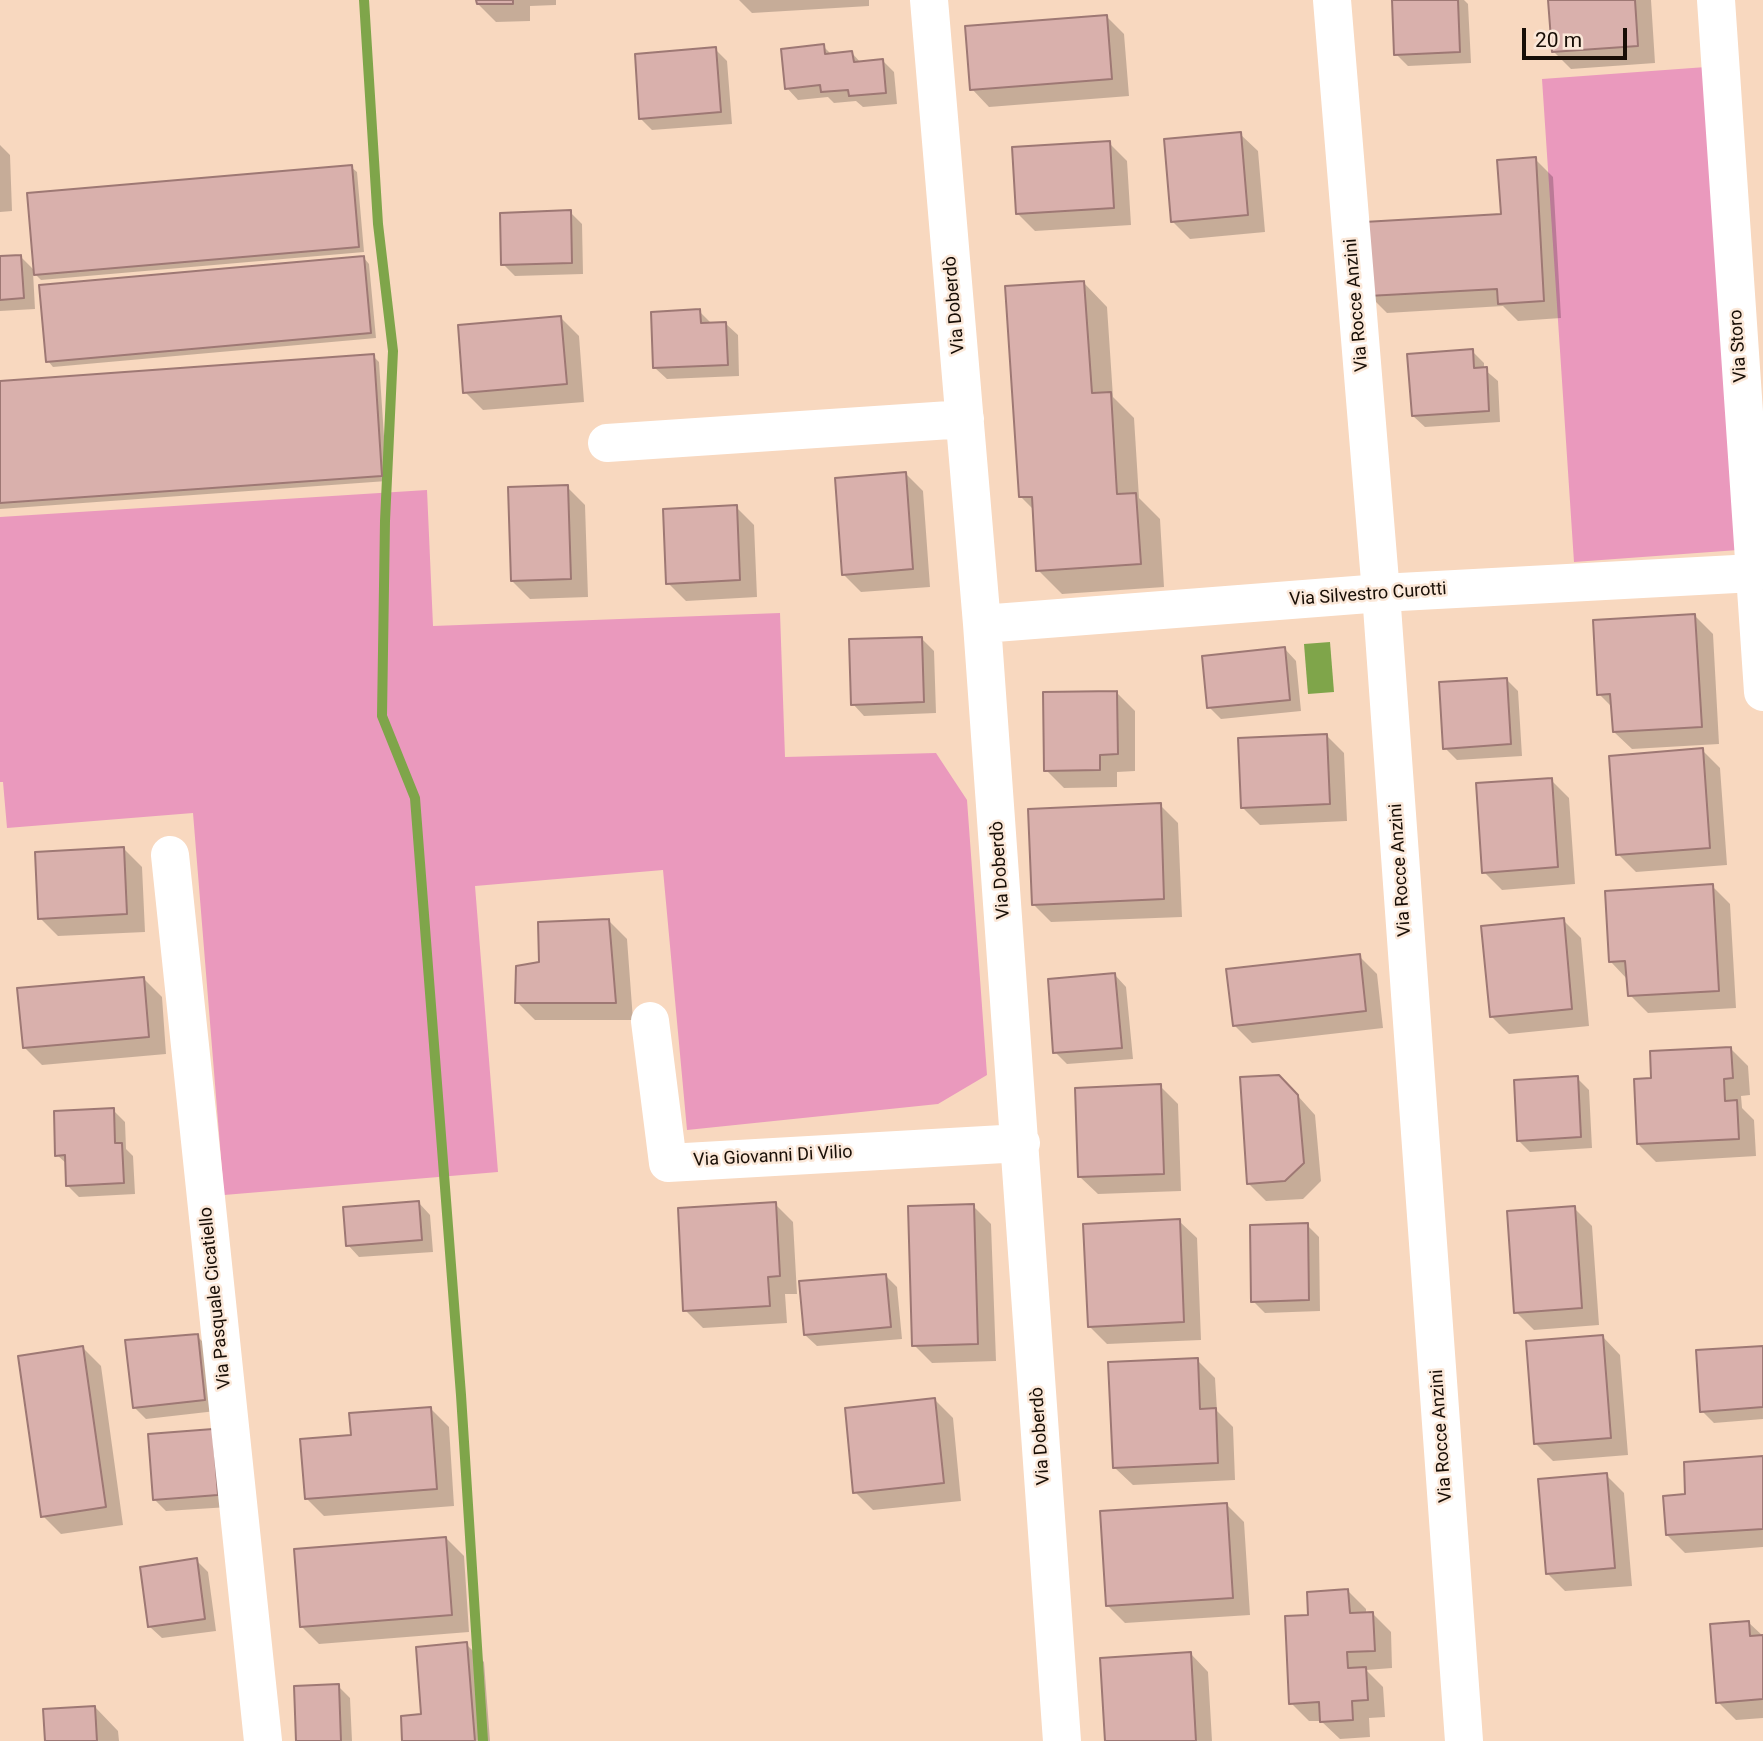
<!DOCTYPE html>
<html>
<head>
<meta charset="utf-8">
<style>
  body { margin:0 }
  #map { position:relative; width:1763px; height:1741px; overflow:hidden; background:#f8d8bf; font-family:Roboto,sans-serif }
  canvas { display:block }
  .scale { position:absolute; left:1522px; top:28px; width:105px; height:32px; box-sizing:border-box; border:4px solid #180e06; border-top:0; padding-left:9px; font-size:21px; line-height:24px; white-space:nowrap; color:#180e06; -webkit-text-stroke:5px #fbe8d9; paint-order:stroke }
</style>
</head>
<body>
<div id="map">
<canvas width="1763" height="1741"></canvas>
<div class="scale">20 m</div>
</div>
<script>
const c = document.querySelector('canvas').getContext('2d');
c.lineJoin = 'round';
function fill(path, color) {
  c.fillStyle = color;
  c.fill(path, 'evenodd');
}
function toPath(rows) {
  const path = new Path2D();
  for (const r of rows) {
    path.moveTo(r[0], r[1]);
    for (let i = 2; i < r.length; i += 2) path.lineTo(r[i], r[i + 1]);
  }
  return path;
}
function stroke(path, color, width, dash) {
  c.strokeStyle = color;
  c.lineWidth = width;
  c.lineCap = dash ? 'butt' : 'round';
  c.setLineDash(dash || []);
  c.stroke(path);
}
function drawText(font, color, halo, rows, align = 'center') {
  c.font = font + ' Roboto,sans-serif';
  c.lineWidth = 5;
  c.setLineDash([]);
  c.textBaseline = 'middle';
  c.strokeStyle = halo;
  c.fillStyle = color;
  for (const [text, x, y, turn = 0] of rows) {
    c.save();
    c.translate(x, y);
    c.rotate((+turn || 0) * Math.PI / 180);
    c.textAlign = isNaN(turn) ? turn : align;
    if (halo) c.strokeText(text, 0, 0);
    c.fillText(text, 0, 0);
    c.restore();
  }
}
const green = toPath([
  [1706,67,1738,550,1574,562,1542,79],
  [427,490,433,626,780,613,785,757,936,753,967,800,987,1075,938,1104,687,1130,663,870,475,886,498,1172,224,1195,193,813,7,828,3,782,0,782,0,517]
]);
const water = toPath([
  [1330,642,1334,692,1308,694,1304,644]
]);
const shadow = toPath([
  [478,0,556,0,556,5,530,6,530,21,496,22,478,4],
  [739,0,869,0,869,6,752,13],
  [1393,0,1464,0,1468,4,1471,63,1408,66,1396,54],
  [1550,0,1651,0,1655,63,1571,69,1553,51],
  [1106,16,1124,34,1129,96,989,107,972,89],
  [823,46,832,55,852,53,861,63,882,60,894,72,897,104,863,107,856,101,834,103,828,97,798,100,787,88],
  [715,49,727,61,732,124,652,130,640,118],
  [1240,134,1258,151,1265,232,1190,239,1172,221],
  [1109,143,1127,161,1131,225,1035,231,1017,213],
  [0,145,10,155,12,211,0,212],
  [1535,159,1553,177,1561,318,1518,321,1503,306,1387,313,1369,295,1502,216],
  [351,167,357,172,364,252,41,280,33,272,35,309,0,311,0,258,21,257,35,271],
  [570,212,582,224,583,274,515,276,503,264],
  [364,258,369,264,376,338,53,367,48,361],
  [1084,283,1107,307,1113,397,1134,418,1139,498,1160,519,1164,587,1062,594,1038,570,1034,510,1020,496],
  [699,311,711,323,726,324,738,335,739,376,667,379,655,368],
  [561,318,579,336,584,402,483,410,465,392],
  [1472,351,1484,363,1484,369,1498,381,1500,422,1425,427,1413,416],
  [373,356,379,362,387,481,0,509,0,383],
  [905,473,923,491,930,587,861,592,843,574],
  [567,487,585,505,588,597,530,599,512,581],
  [736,507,754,525,757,597,686,601,668,583],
  [1695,616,1713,634,1719,744,1632,749,1614,732,1613,708,1599,694],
  [922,639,934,651,936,713,864,716,853,704],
  [1285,649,1296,661,1301,711,1221,719,1209,707],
  [1507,680,1518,691,1522,756,1457,760,1445,748],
  [1117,693,1135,711,1135,771,1117,772,1117,787,1064,788,1046,770],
  [1326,735,1344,753,1347,821,1260,825,1242,807],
  [1702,750,1720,768,1727,865,1636,872,1618,854],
  [1551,780,1569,798,1575,884,1502,890,1484,872],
  [1160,805,1178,823,1182,917,1051,922,1033,904],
  [124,849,142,867,145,932,58,936,40,918],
  [1712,886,1730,904,1736,1008,1648,1013,1630,995,1628,980,1611,962],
  [1563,920,1581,938,1589,1026,1509,1034,1491,1016],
  [609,921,627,939,633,1020,535,1020,517,1002,541,963],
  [1359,956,1377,974,1383,1028,1252,1043,1234,1025],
  [1115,975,1126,987,1133,1059,1067,1064,1055,1052],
  [144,979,162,997,166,1054,42,1065,24,1047],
  [1730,1048,1748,1066,1750,1095,1741,1096,1742,1108,1754,1120,1756,1156,1656,1162,1638,1144,1653,1080],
  [1577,1078,1589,1090,1592,1148,1530,1152,1518,1140],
  [1160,1086,1178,1104,1181,1191,1098,1194,1080,1177],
  [1297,1095,1315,1115,1321,1181,1303,1199,1266,1201,1248,1183],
  [113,1110,125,1122,126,1149,133,1156,135,1194,79,1197,67,1185,67,1164,57,1155],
  [419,1203,430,1215,433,1252,359,1257,348,1245],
  [775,1204,793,1222,797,1294,785,1294,787,1323,703,1328,685,1310],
  [973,1206,991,1224,996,1361,932,1363,914,1345],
  [1574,1208,1592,1226,1599,1325,1534,1330,1516,1312],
  [1179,1221,1197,1238,1201,1340,1107,1344,1089,1326],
  [1307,1225,1319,1237,1320,1311,1265,1313,1253,1301],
  [885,1275,897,1287,902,1339,817,1346,805,1335],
  [197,1336,209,1348,216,1411,146,1419,134,1407],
  [1603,1337,1620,1355,1628,1455,1553,1461,1535,1443],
  [1763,1347,1763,1419,1714,1423,1702,1411],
  [83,1348,101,1366,123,1525,61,1534,43,1516],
  [1197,1360,1215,1378,1217,1411,1233,1427,1235,1480,1133,1485,1115,1468],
  [935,1400,953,1418,961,1501,873,1510,855,1492],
  [431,1409,449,1427,454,1506,324,1516,306,1498,352,1437],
  [213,1431,229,1507,166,1511,154,1499],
  [1763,1458,1763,1547,1685,1553,1667,1535,1687,1496],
  [1606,1475,1624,1493,1632,1586,1565,1591,1547,1573],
  [1226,1504,1244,1522,1250,1615,1125,1623,1107,1605],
  [446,1538,464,1556,469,1632,319,1644,301,1626],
  [196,1560,208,1572,216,1631,162,1638,150,1627],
  [1348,1591,1366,1609,1366,1614,1373,1614,1391,1632,1392,1668,1366,1670,1383,1687,1385,1717,1369,1718,1370,1737,1340,1739,1321,1721,1309,1721,1291,1703,1310,1617],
  [1748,1622,1763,1636,1763,1718,1736,1720,1718,1702],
  [466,1644,484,1662,490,1741,404,1741],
  [1191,1654,1208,1672,1212,1741,1107,1741],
  [338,1686,350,1698,352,1741,298,1741],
  [95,1707,118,1731,119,1741,47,1741]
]);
const stream = toPath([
  [364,0,378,224,393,351,385,521,382,716,415,798,461,1395,483,1741]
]);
const building = toPath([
  [476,0,513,0,513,4,477,4,476,0],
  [1392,0,1458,0,1460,52,1394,55,1392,0],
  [1548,0,1635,0,1638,46,1552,52,1548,0],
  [1107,15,1112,79,970,90,965,26,1107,15],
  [824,44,825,54,852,51,854,62,883,59,886,93,849,96,848,90,821,92,820,85,785,89,781,49,824,44],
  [716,47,721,112,639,119,635,54,716,47],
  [1241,132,1248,215,1171,222,1164,139,1241,132],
  [1110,141,1114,208,1016,214,1012,147,1110,141],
  [1536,157,1544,301,1498,304,1497,289,1368,296,1364,222,1501,214,1497,160,1536,157],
  [352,165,359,247,34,275,27,193,352,165],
  [571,210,572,263,501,265,500,213,571,210],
  [21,255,24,298,0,300,0,256,21,255],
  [364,256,371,333,46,362,39,285,364,256],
  [1084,281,1092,393,1111,392,1117,494,1136,493,1141,564,1036,571,1032,497,1019,497,1005,286,1084,281],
  [700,309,701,323,726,322,728,365,653,368,651,312,700,309],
  [561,316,567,384,463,393,458,325,561,316],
  [1473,349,1474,368,1487,367,1489,411,1412,416,1407,354,1473,349],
  [374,354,382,476,0,503,0,381,374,354],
  [906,472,913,569,842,575,835,478,906,472],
  [568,485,571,579,511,581,508,487,568,485],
  [737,505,740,580,666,584,663,509,737,505],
  [1695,614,1702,727,1613,732,1610,694,1597,695,1593,620,1695,614],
  [922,637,924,702,851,705,849,639,922,637],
  [1285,647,1290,700,1207,708,1202,656,1285,647],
  [1507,678,1511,744,1443,749,1439,682,1507,678],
  [1117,691,1118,754,1100,755,1100,770,1044,771,1043,692,1117,691],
  [1327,734,1330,804,1241,808,1238,738,1327,734],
  [1703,748,1710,848,1616,855,1609,756,1703,748],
  [1552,778,1558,867,1482,873,1476,783,1552,778],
  [1161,803,1164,899,1032,905,1028,809,1161,803],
  [124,847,127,914,38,919,35,852,124,847],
  [1713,884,1719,991,1628,996,1625,961,1609,962,1605,891,1713,884],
  [1564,918,1572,1009,1490,1017,1481,926,1564,918],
  [609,919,616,1003,515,1003,516,966,539,962,538,922,609,919],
  [1360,954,1366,1011,1233,1026,1226,969,1360,954],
  [1115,973,1122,1048,1053,1053,1048,979,1115,973],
  [144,977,149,1037,23,1048,17,988,144,977],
  [1731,1047,1733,1078,1724,1079,1725,1101,1737,1100,1739,1139,1637,1144,1634,1079,1651,1078,1650,1051,1731,1047],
  [1279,1075,1298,1095,1304,1163,1285,1181,1247,1184,1240,1077,1279,1075],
  [1578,1076,1581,1137,1517,1141,1514,1080,1578,1076],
  [1161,1084,1164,1174,1078,1177,1075,1088,1161,1084],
  [114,1108,115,1143,122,1143,124,1183,66,1186,65,1155,55,1156,54,1111,114,1108],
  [419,1201,422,1240,346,1246,343,1207,419,1201],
  [776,1202,780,1276,768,1277,770,1306,683,1311,678,1208,776,1202],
  [974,1204,978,1344,912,1346,908,1206,974,1204],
  [1575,1206,1582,1308,1514,1313,1507,1211,1575,1206],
  [1180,1219,1184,1322,1088,1327,1083,1224,1180,1219],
  [1308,1223,1309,1300,1251,1302,1250,1225,1308,1223],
  [886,1274,891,1327,804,1335,799,1281,886,1274],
  [198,1334,205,1400,133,1408,125,1340,198,1334],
  [1603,1335,1611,1438,1534,1444,1526,1341,1603,1335],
  [83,1346,106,1507,41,1517,18,1356,83,1346],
  [1763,1346,1763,1407,1700,1412,1696,1350,1763,1346],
  [1198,1358,1200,1409,1216,1408,1218,1463,1113,1468,1108,1362,1198,1358],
  [935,1398,944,1483,853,1493,845,1408,935,1398],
  [431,1407,437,1489,305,1499,300,1439,351,1435,349,1413,431,1407],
  [213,1429,218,1495,153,1500,148,1434,213,1429],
  [1763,1456,1763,1529,1666,1535,1663,1496,1685,1494,1684,1462,1763,1456],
  [1607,1473,1615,1568,1546,1574,1538,1479,1607,1473],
  [1227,1503,1233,1598,1106,1606,1100,1511,1227,1503],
  [446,1537,452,1615,300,1627,294,1549,446,1537],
  [197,1558,205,1619,148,1627,140,1567,197,1558],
  [1348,1589,1350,1613,1373,1612,1375,1651,1347,1652,1348,1668,1366,1667,1368,1700,1352,1701,1353,1720,1320,1722,1319,1702,1289,1704,1285,1616,1308,1615,1307,1592,1348,1589],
  [1749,1621,1750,1636,1763,1635,1763,1699,1716,1703,1710,1624,1749,1621],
  [467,1642,475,1741,402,1741,401,1716,421,1714,416,1647,467,1642],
  [1191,1652,1196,1741,1105,1741,1100,1658,1191,1652],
  [339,1684,341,1741,296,1741,294,1686,339,1684],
  [95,1706,97,1741,45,1741,43,1709,95,1706]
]);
const street = toPath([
  [929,0,982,624,1062,1741],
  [1332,0,1381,593,1464,1741],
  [1716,0,1763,692],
  [607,443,965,419],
  [982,624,1381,593,1754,573],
  [170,855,263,1741],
  [650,1021,668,1163,1021,1143]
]);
const streetNames = [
  ["Via Doberdò",955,305,-95],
  ["Via Rocce Anzini",1357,305,-95],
  ["Via Storo",1739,346,-94],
  ["Via Silvestro Curotti",1368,595,-4],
  ["Via Doberdò",1001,870,-94],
  ["Via Rocce Anzini",1401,870,-94],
  ["Via Giovanni Di Vilio",773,1157,-3],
  ["Via Pasquale Cicatiello",216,1298,-96],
  ["Via Doberdò",1041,1436,-94],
  ["Via Rocce Anzini",1442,1436,-94]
];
fill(green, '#ea99bd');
fill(water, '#7fa54a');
fill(shadow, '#0003');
stroke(stream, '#7fa54a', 10);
fill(building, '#d9b0ac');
stroke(building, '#9e7874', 2);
stroke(street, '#fff', 38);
drawText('18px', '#180e06', '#fbe8d9', streetNames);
</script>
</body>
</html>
